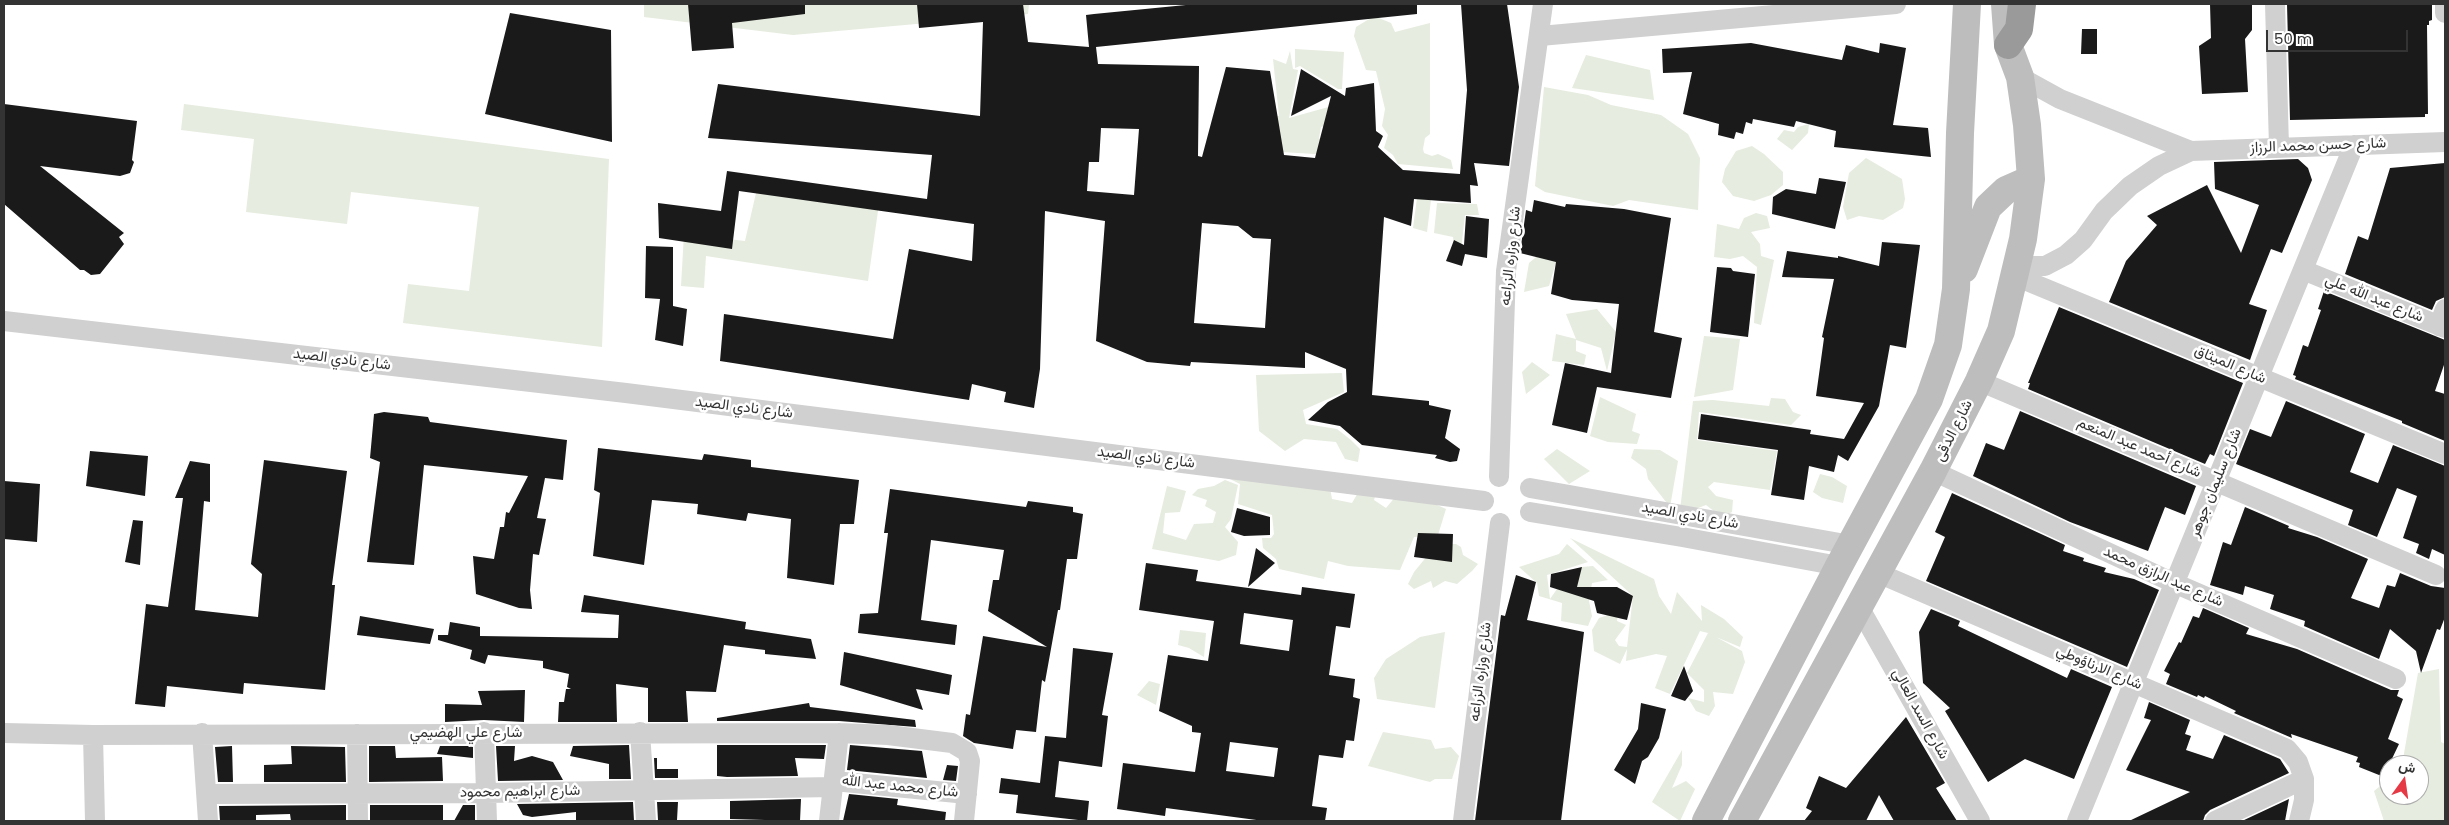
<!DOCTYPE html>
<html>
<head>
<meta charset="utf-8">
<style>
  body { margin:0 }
  #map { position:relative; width:2449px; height:825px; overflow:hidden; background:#fff; font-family:Poppins,Vazirmatn,sans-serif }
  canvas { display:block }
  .frame { position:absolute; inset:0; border:5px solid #333; pointer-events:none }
  .north { position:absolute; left:2379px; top:755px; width:50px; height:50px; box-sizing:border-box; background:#fff; border:1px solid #adadad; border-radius:50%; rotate:14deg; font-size:14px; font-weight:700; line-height:20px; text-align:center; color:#333 }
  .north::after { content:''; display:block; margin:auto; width:18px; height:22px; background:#e63946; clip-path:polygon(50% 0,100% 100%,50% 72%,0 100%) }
  .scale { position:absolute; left:2266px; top:30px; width:142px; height:22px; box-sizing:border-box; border:2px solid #333; border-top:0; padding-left:6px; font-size:15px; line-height:18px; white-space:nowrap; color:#333; -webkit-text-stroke:4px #fff; paint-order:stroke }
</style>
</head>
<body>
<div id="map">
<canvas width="2449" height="825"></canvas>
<div class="frame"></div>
<div class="north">ش</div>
<div class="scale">50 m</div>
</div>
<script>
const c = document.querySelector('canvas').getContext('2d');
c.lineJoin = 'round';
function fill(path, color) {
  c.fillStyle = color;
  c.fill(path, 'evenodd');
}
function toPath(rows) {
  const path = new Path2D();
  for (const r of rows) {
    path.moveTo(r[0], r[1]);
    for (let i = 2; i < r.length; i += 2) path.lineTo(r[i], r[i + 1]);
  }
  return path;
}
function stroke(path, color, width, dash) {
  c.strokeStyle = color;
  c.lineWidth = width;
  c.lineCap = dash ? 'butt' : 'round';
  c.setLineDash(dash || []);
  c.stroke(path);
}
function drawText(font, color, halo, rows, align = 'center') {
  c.font = font + ' Poppins,Vazirmatn,sans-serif';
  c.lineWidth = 5;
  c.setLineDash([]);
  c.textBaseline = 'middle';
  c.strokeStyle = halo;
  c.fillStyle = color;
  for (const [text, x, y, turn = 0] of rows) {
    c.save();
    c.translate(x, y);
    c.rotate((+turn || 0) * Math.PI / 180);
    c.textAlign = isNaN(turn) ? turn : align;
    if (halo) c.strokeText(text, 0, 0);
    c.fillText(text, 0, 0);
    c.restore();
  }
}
const green = toPath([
  [644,4,1029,4,1028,14,793,35,644,17],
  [1374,16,1391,23,1395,32,1430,23,1430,134,1425,138,1423,149,1424,153,1432,156,1438,154,1451,160,1453,169,1398,164,1393,155,1384,148,1388,135,1382,126,1385,109,1376,71,1366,70,1354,36,1356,27],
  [1295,49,1344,52,1342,89,1338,89,1300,66,1295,68],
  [1290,51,1293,69,1298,70,1289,118,1332,106,1328,125,1321,127,1319,138,1326,145,1330,155,1250,150,1272,116,1279,116,1273,59,1286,64],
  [1586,55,1650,70,1654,100,1572,88],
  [1544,87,1588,95,1611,105,1661,115,1688,134,1700,158,1698,210,1629,200,1613,206,1545,192,1535,186],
  [184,104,609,159,602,347,403,323,408,284,469,291,479,207,351,192,347,224,246,212,254,139,181,130],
  [1809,124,1808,133,1792,150,1777,139,1784,130,1794,132,1798,127],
  [1752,146,1764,154,1783,172,1783,185,1771,195,1754,201,1733,196,1722,182,1725,169,1736,151],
  [1866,158,1902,179,1905,199,1903,208,1883,220,1859,216,1847,220,1843,207,1849,173],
  [756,193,879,204,868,281,706,256,704,288,681,286,684,234,745,241],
  [1417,198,1431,200,1427,232,1413,228],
  [1437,203,1477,204,1479,215,1465,215,1461,250,1454,246,1453,237,1434,233],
  [1756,213,1767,216,1770,228,1751,232,1760,244,1761,256,1774,260,1761,325,1754,323,1757,267,1743,256,1730,259,1714,257,1717,224,1739,229,1744,218],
  [1548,247,1557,259,1549,286,1524,292,1529,263],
  [1597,309,1616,332,1607,371,1601,348,1576,340,1576,351,1586,355,1584,365,1552,361,1556,334,1576,339,1566,314],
  [1704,336,1740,339,1733,390,1694,397],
  [1532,362,1550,375,1526,394,1522,372],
  [1342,373,1344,392,1303,410,1306,424,1337,429,1351,440,1360,449,1358,462,1345,459,1336,442,1304,439,1285,451,1259,431,1256,375],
  [1600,397,1636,414,1632,431,1640,434,1637,444,1608,442,1590,436],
  [1771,398,1785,399,1793,412,1801,415,1791,425,1699,412,1697,440,1777,451,1770,490,1714,482,1708,487,1716,496,1733,500,1732,512,1724,516,1715,512,1706,505,1688,512,1680,510,1693,401,1713,400,1769,406],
  [1557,449,1590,471,1569,484,1544,459],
  [1634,449,1660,450,1678,461,1670,507,1648,479,1646,469,1631,458],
  [1820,474,1832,477,1847,486,1843,503,1822,498,1813,492],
  [1226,477,1330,488,1332,499,1352,503,1359,491,1376,493,1374,500,1386,508,1396,496,1428,501,1446,509,1438,535,1414,537,1400,570,1348,566,1328,561,1324,579,1279,569,1276,559,1263,548,1262,538,1271,538,1274,534,1272,515,1238,504,1240,484],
  [1225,480,1238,485,1231,519,1225,527,1238,542,1236,555,1219,561,1152,549,1167,486,1186,491,1180,512,1165,513,1163,533,1186,540,1194,524,1213,523,1216,512,1205,506,1207,500,1192,495,1198,489,1214,486],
  [1570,538,1654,579,1659,596,1671,614,1677,592,1702,621,1701,605,1724,619,1743,637,1740,647,1716,637,1742,651,1745,662,1733,694,1713,692,1715,706,1709,716,1696,711,1688,698,1704,702,1704,690,1687,673,1708,633,1700,631,1670,694,1655,688,1667,656,1656,654,1626,661,1627,649,1620,664,1594,651,1592,630,1599,618,1608,615,1621,588,1617,621,1626,625,1615,640,1619,646,1627,647,1633,596],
  [1447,544,1456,544,1461,547,1463,555,1478,564,1472,571,1457,584,1445,581,1433,588,1431,581,1414,589,1408,584,1414,572,1432,550],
  [1567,544,1588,562,1547,575,1550,599,1557,589,1582,567,1593,566,1608,580,1592,583,1589,601,1592,616,1588,626,1561,621,1562,603,1539,596,1537,583,1519,567,1559,554],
  [1180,630,1206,633,1204,657,1189,648,1178,645],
  [1445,632,1435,708,1377,699,1374,678,1386,659,1420,637],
  [2439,669,2441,742,2445,744,2445,821,2384,821,2374,791,2389,779,2389,795,2419,795,2419,765,2402,765,2418,673],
  [1149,681,1160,684,1156,705,1137,695],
  [1383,732,1431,740,1435,749,1451,747,1459,756,1452,779,1435,779,1430,782,1368,766],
  [1682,750,1682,765,1672,788,1686,781,1695,789,1680,821,1652,802]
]);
const building = toPath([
  [688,4,805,4,805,14,732,23,734,48,692,51],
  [917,4,1023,4,1028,42,1089,47,1086,15,1094,14,1196,4,1417,4,1417,14,1096,47,1098,64,1199,66,1198,156,1202,157,1226,67,1270,71,1284,155,1315,158,1331,96,1291,116,1301,69,1345,96,1346,88,1374,83,1376,131,1383,136,1378,147,1403,170,1460,174,1467,90,1461,4,1507,4,1519,87,1509,166,1474,163,1478,186,1470,185,1471,203,1414,199,1411,226,1384,217,1372,395,1429,401,1429,405,1451,410,1445,438,1460,449,1457,461,1450,462,1435,458,1437,455,1362,445,1340,426,1308,420,1328,402,1347,392,1346,369,1305,352,1305,368,1191,362,1190,366,1147,362,1096,341,1105,221,1045,211,1040,369,1034,408,1004,402,1006,392,972,384,969,400,720,361,724,314,893,339,909,249,972,261,974,224,739,191,732,249,659,238,658,203,721,211,727,171,927,199,932,155,708,138,718,84,980,116,983,22,919,28],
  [1101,128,1139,129,1134,195,1087,191,1089,162,1099,162],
  [1202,223,1238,226,1253,238,1271,239,1265,328,1194,323],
  [2210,4,2252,4,2252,30,2245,39,2248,92,2202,94,2199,46,2211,38],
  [2287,4,2432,4,2432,20,2429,21,2429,25,2427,25,2428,114,2425,114,2425,117,2290,120],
  [510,13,611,30,612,142,485,114],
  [2082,29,2097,29,2097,54,2081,54],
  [1751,43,1842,60,1846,45,1879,53,1880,43,1906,48,1893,125,1928,128,1931,157,1834,147,1836,131,1796,121,1794,127,1753,119,1752,124,1746,122,1743,134,1736,132,1734,139,1718,135,1719,124,1683,114,1692,72,1663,73,1662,49],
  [4,104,137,121,132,160,134,162,130,173,120,176,40,166,124,233,119,237,124,244,100,274,91,275,84,270,80,270,4,204],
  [2298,159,2308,168,2312,180,2282,253,2271,249,2249,304,2267,310,2250,360,2109,302,2126,261,2157,225,2147,216,2207,185,2241,253,2259,205,2215,189,2214,162],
  [2445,163,2445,297,2436,301,2432,310,2345,274,2358,236,2368,240,2390,168],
  [1819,178,1846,182,1835,229,1772,214,1773,197,1786,189,1816,194],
  [1534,200,1565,207,1566,204,1624,209,1671,218,1654,332,1682,338,1671,398,1597,387,1587,433,1552,425,1565,363,1611,373,1619,304,1572,300,1551,294,1556,262,1520,253,1526,210,1532,212],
  [1466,216,1489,219,1487,258,1465,254,1462,266,1446,261,1454,240,1464,245],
  [1882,242,1920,245,1906,348,1890,345,1879,406,1848,461,1838,455,1834,472,1809,466,1804,500,1771,495,1778,450,1698,439,1701,414,1811,430,1810,434,1844,439,1864,403,1816,396,1824,338,1822,337,1834,279,1782,277,1787,251,1838,258,1838,256,1879,266],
  [646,246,673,247,673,306,687,309,683,346,655,340,660,299,645,298],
  [1717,267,1731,268,1733,271,1755,274,1748,337,1710,332],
  [2324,291,2445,340,2445,362,2435,391,2445,394,2445,441,2402,423,2402,421,2295,379,2296,376,2293,375,2303,345,2308,347,2321,310,2318,309],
  [2059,307,2243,383,2214,456,2210,454,2205,464,2028,389,2030,383,2028,383],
  [2286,401,2365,434,2350,472,2378,483,2393,445,2445,466,2445,555,2432,549,2429,559,2416,553,2419,544,2403,538,2417,496,2397,488,2377,537,2348,525,2353,510,2236,464,2250,429,2271,437],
  [2020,411,2196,486,2185,515,2165,507,2148,551,2070,522,1973,476,1986,443,2004,450],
  [384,412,428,417,430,422,567,440,563,480,545,478,537,518,546,519,539,555,533,554,530,590,532,609,519,608,476,594,473,556,494,559,500,527,504,527,506,512,509,513,528,476,424,465,414,565,367,562,380,462,370,458,374,414],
  [598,448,702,460,704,454,751,460,751,467,859,480,854,524,840,524,834,585,787,578,791,519,748,513,746,521,697,514,698,504,652,500,644,565,593,556,600,493,594,490],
  [90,451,148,456,145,496,86,486],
  [264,460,347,471,332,585,335,585,325,690,244,683,243,694,167,686,165,707,135,704,146,604,168,607,183,498,175,498,190,461,210,464,210,502,204,501,195,610,258,617,262,574,251,564],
  [4,481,40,484,37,542,4,539],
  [890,489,1026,507,1028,501,1073,507,1073,512,1083,514,1077,559,1067,559,1060,610,1058,610,1045,682,1042,680,1036,732,1016,730,1013,749,974,743,963,736,966,714,970,715,983,636,1047,647,988,611,993,580,999,580,1004,550,931,540,921,620,957,625,955,645,858,633,860,614,878,613,888,533,884,533],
  [1952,493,2065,545,2063,551,2084,558,2083,561,2106,568,2104,572,2134,579,2159,590,2127,667,1926,581,1945,537,1935,532],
  [2245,507,2289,526,2288,528,2317,537,2368,559,2351,598,2379,608,2387,585,2395,587,2400,573,2431,586,2445,588,2445,617,2440,630,2437,629,2421,673,2416,651,2390,629,2379,659,2304,626,2305,621,2270,609,2274,595,2245,586,2243,595,2210,585,2223,542,2231,545],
  [1237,508,1270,517,1270,535,1244,536,1231,532],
  [133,520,143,521,140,565,125,562],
  [1418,533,1453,534,1452,562,1414,557],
  [1256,548,1275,563,1248,587],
  [1146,563,1198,570,1196,581,1301,595,1302,587,1355,594,1350,628,1336,626,1329,675,1355,679,1353,697,1360,699,1354,741,1346,740,1343,758,1319,755,1312,806,1327,808,1325,821,1264,821,1166,808,1165,816,1117,809,1123,763,1195,772,1201,733,1192,732,1192,726,1159,711,1168,655,1208,661,1214,621,1139,610],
  [1244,613,1293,620,1289,651,1240,644],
  [1230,742,1278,748,1274,777,1226,771],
  [1582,567,1577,587,1617,587,1633,596,1627,620,1597,613,1594,601,1550,587,1551,574],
  [1516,575,1536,582,1527,620,1584,632,1561,821,1475,821,1501,615,1505,616],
  [584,595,746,622,745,629,811,639,816,659,765,654,765,650,724,645,716,692,686,691,688,722,648,722,648,688,616,684,617,722,558,722,559,702,564,702,566,689,571,689,567,687,569,674,543,668,543,661,488,655,485,664,470,659,472,650,438,640,438,635,448,635,450,622,480,627,480,636,618,638,619,615,581,612],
  [2203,608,2249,628,2246,634,2297,649,2391,690,2399,690,2397,696,2403,699,2388,739,2399,744,2389,765,2389,779,2359,767,2360,763,2356,762,2358,757,2291,734,2292,738,2234,713,2236,711,2205,696,2204,698,2198,695,2197,697,2166,684,2170,674,2164,671,2179,642,2181,643,2193,616,2199,618],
  [1931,609,1960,621,1958,626,2067,678,2071,669,2112,687,2074,779,2025,759,1988,782,1945,711,1950,708,1923,683,1919,632],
  [360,616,434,629,430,644,357,635],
  [1073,648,1113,653,1102,715,1108,716,1102,767,1059,761,1055,797,1089,801,1087,821,1016,813,1018,795,999,793,1001,778,1040,783,1045,736,1066,738],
  [844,652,952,675,949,695,916,689,923,710,840,685],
  [1684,666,1693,691,1685,701,1671,696],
  [525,690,524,722,484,720,445,722,445,704,482,705,478,691],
  [2149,702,2190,720,2185,734,2191,736,2186,750,2213,759,2224,735,2280,759,2289,773,2210,810,2205,815,2203,821,2129,821,2190,792,2126,770,2151,720,2144,718],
  [809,703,810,707,915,720,916,727,839,721,717,721,717,718],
  [1641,703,1666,709,1659,738,1648,757,1642,761,1635,784,1614,770,1638,729],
  [1906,717,1945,783,1936,788,1957,821,1894,821,1879,795,1866,821,1804,821,1812,811,1806,808,1819,776,1846,788],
  [629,745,631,779,609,779,609,764,570,756,573,746],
  [717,745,826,745,824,759,795,758,798,776,727,777,717,776],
  [850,745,922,751,927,778,847,770],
  [232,746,233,782,218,782,215,747],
  [291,746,345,747,346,782,264,782,264,765,292,764],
  [369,746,395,746,396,758,442,757,443,781,369,782],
  [440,746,473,746,473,758,437,754],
  [496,746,515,746,514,761,532,756,553,762,563,780,498,781],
  [654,758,657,758,657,769,678,769,678,778,655,778],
  [947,765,958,766,956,781,943,780],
  [849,794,898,799,897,805,946,812,945,821,843,821],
  [801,799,800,821,730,819,730,801],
  [2289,799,2285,821,2242,821],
  [633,802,634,821,576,821,576,812,532,817,523,815,517,804],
  [657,802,678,802,677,820,658,820],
  [346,805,346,821,291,821,290,814,256,815,256,821,220,821,219,806],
  [370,805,443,805,443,821,370,821],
  [463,805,475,805,475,821,454,821]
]);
const street = toPath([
  [2275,4,2279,147],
  [2445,4,2445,13],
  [1540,36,1896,4],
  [2020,77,2060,99,2191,151],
  [2016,266,2045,266,2066,255,2083,240,2104,211,2130,186,2159,166,2191,151,2445,142],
  [2303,270,2445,328],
  [2015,276,2445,454],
  [4,321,626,393,1484,501],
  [2439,326,2445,309],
  [1979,381,2436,575],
  [1933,471,2174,583,2396,679],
  [1499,477,1506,271,1543,4],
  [1530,488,1851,545],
  [1530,512,1682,537,1839,566],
  [1878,573,2287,749,2298,762,2304,779,2304,800,2299,821],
  [1859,607,1980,821],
  [484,732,487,821],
  [640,732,646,821],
  [4,733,93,735,839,733,888,735,952,743,967,752,970,761,964,821],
  [202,733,208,821],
  [357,734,358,821],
  [93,735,95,821],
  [834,781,967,794],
  [207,794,486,793,833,787],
  [829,821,839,733],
  [1463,821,1500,523],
  [2077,821,2354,145],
  [2215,821,2304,779]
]);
const secondary = toPath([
  [1964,269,1988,207,2006,190,2031,179],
  [1706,821,1839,566,1929,399,1948,345,1956,289,1960,133,1967,4],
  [1742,821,1933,471,1979,381,2001,331,2023,239,2031,179,2027,125,2020,77,2008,45,2005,4]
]);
const highway = toPath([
  [2008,45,2019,29,2022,4]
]);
const streetNames = [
  ["شارع حسن محمد الرزاز",2318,146,-2],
  ["شارع وزاره الزراعه",1511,256,-84],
  ["شارع عبد الله علي",2374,299,22],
  ["شارع نادي الصيد",342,360,7],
  ["شارع الميثاق",2230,365,23],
  ["شارع نادي الصيد",744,408,7],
  ["شارع الدقى",1954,431,-63],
  ["شارع أحمد عبد المنعم",2139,448,23],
  ["شارع نادي الصيد",1146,458,7],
  ["شارع سليمان جوهر",2216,483,-68],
  ["شارع نادي الصيد",1690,516,10],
  ["شارع عبد الرازق محمد",2163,577,24],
  ["شارع الارناؤوطي",2099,668,23],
  ["شارع وزاره الزراعه",1481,672,-83],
  ["شارع السد العالي",1920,714,61],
  ["شارع علي الهضيمي",466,733],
  ["شارع محمد عبد الله",900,787,6],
  ["شارع ابراهيم محمود",520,792,-1]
];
fill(green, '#e6ecdf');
fill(building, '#1a1a1a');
stroke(street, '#d0d0d0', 20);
stroke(secondary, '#bdbdbd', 28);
stroke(highway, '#9a9a9a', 28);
drawText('15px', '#333', '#fff', streetNames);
</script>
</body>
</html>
